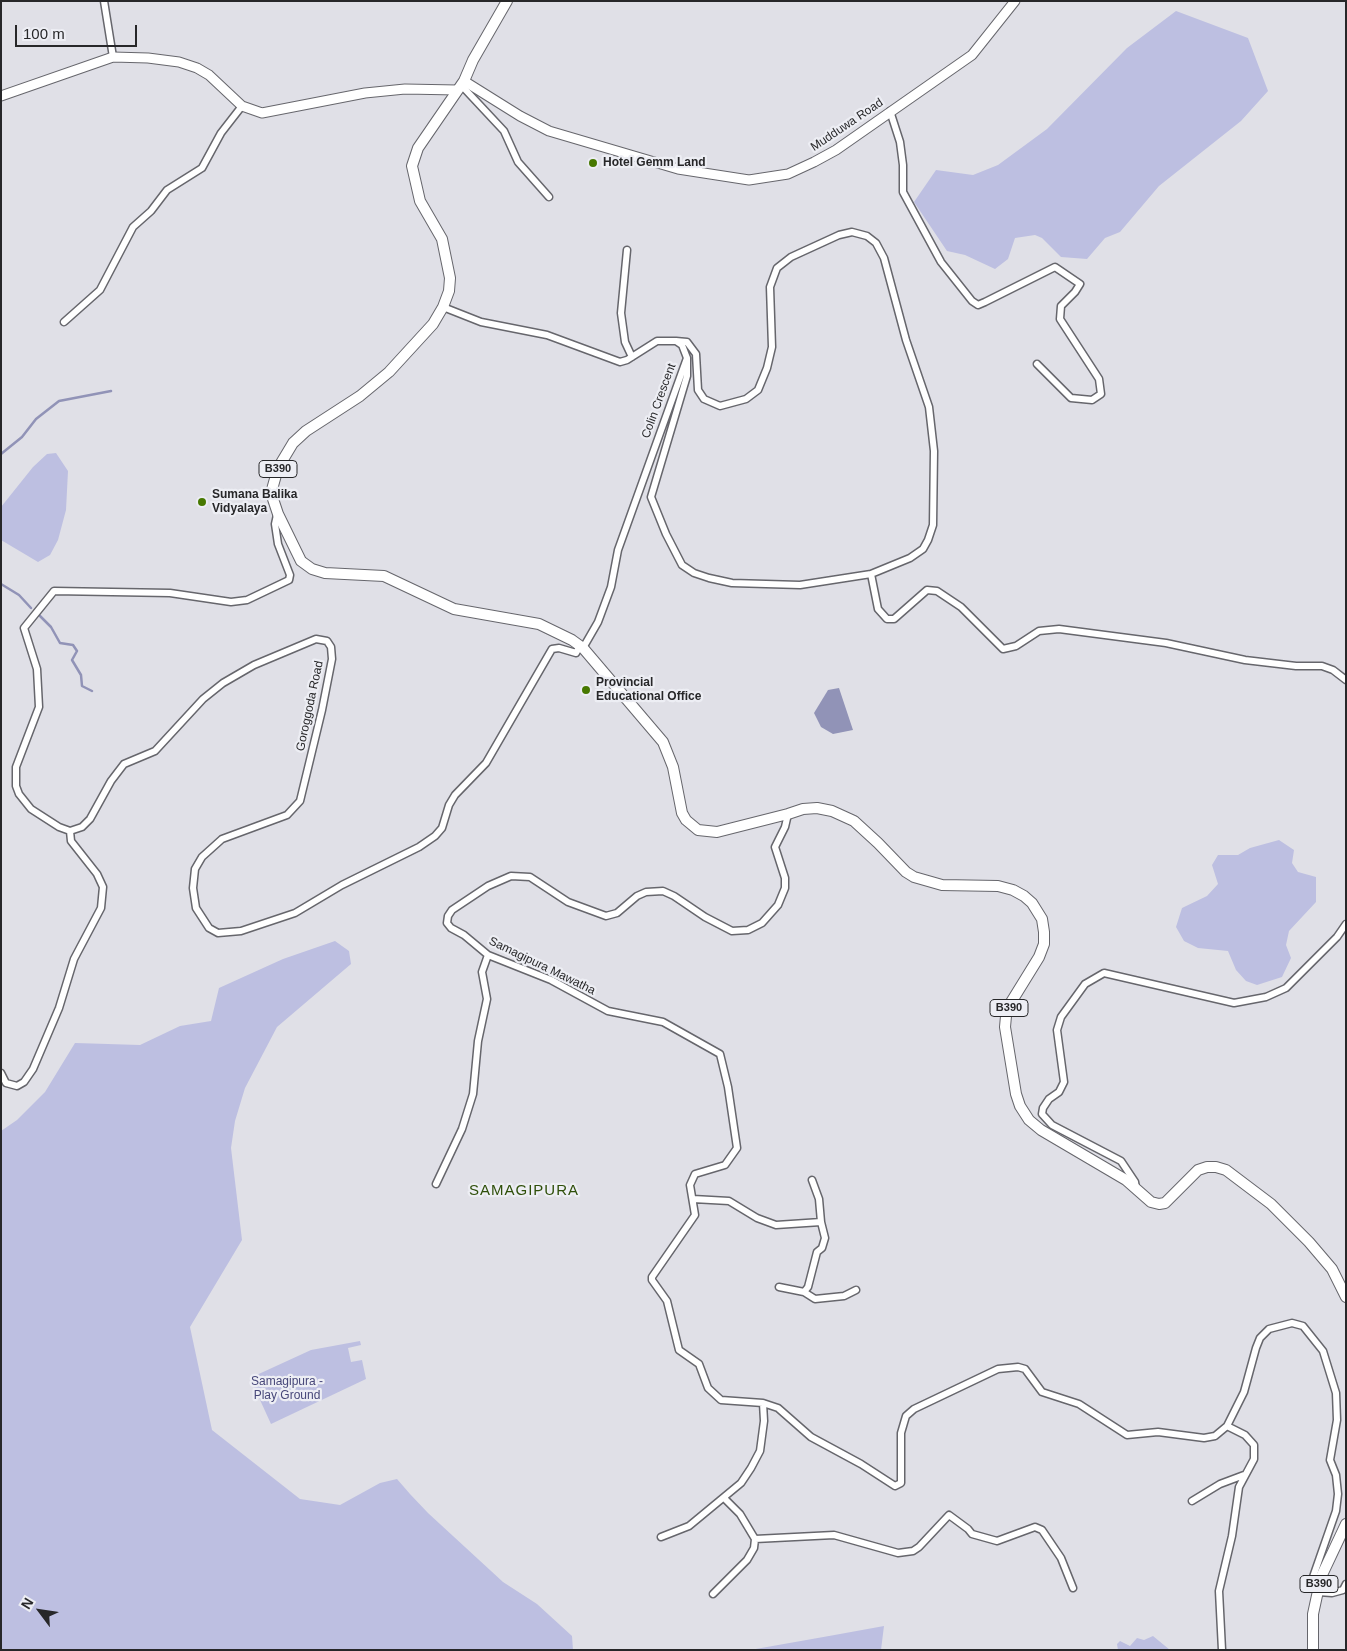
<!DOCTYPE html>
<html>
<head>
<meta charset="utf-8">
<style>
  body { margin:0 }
  #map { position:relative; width:1347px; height:1651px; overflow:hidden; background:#e0e0e7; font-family:Helvetica,sans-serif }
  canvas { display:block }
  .frame { position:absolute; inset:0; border:2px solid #272729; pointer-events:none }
  .north { position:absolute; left:15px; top:1586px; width:50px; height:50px; -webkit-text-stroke:4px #edeef4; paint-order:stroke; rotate:301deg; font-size:14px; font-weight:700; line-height:20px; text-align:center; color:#272729 }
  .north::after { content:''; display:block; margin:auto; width:18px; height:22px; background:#272729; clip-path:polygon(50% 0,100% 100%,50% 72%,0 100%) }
  .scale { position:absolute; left:15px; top:25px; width:122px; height:22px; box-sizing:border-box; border:2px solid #272729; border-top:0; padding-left:6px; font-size:15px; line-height:18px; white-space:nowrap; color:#272729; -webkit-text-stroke:4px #edeef4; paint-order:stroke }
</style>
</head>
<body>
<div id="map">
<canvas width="1347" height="1651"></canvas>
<div class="frame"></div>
<div class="north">N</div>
<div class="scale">100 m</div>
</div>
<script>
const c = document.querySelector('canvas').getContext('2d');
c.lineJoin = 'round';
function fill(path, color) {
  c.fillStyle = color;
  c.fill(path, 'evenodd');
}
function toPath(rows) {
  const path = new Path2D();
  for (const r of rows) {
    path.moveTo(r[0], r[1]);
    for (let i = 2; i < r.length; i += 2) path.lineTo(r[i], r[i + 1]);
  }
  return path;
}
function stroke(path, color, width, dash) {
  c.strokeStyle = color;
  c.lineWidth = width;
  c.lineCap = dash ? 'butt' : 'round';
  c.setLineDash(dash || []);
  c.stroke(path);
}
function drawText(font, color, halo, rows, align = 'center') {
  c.font = font + ' Helvetica,sans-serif';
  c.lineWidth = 4.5;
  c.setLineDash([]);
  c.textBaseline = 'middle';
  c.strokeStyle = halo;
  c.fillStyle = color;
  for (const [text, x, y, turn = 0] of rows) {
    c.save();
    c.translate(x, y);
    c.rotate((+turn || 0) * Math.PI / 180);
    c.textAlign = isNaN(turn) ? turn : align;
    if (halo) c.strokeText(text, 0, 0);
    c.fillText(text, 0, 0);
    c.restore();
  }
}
const green = toPath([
  [1176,11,1248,38,1268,91,1241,121,1159,186,1120,232,1105,238,1087,259,1061,257,1042,238,1035,235,1015,238,1008,259,995,269,965,255,947,251,914,202,936,170,973,175,998,165,1047,129,1127,48],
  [56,453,68,471,66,510,58,540,50,555,38,562,1,540,1,507,33,467,47,454],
  [1279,840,1294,850,1292,863,1298,872,1316,877,1316,902,1289,931,1286,945,1291,958,1282,977,1257,985,1246,981,1236,970,1228,951,1198,948,1184,941,1176,927,1182,908,1207,896,1218,884,1212,865,1218,855,1238,855,1250,848],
  [335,941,349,951,351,964,277,1027,245,1088,235,1121,231,1148,242,1240,190,1327,212,1430,300,1499,340,1505,380,1483,397,1479,410,1494,428,1513,503,1582,537,1604,572,1636,573,1650,1,1650,1,1131,17,1120,45,1092,75,1043,140,1045,180,1026,211,1021,219,988,283,959],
  [360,1341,361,1345,348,1348,351,1362,362,1360,366,1379,271,1424,250,1378,311,1350],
  [884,1626,881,1650,750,1650,829,1636],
  [1153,1636,1170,1650,1118,1650,1117,1644,1120,1641,1130,1646,1137,1638,1144,1640]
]);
const water = toPath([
  [839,688,853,730,833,734,821,727,814,713,828,690]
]);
const stream = toPath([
  [1,454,22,437,36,419,59,401,111,391],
  [1,584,19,595,31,608],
  [40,616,51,627,60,643,73,645,77,651,72,660,81,675,82,686,92,691]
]);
const minor = toPath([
  [104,1,113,57],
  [461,85,504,131,518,162,549,197],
  [890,111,900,142,903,165,903,192,941,262,972,301,978,305,985,302,1055,267,1080,284,1075,292,1061,306,1060,319,1099,379,1101,394,1092,400,1071,398,1037,364],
  [627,250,621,313,625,342,632,357],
  [443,307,481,322,547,335,620,362,627,360,657,341,676,341,682,345,687,358,618,550,611,587,598,622,583,648],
  [64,322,100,290,133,227,151,211,167,190,202,168,221,133,242,106],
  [676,341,687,342,696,354,698,390,704,399,720,406,746,399,758,390,767,368,772,347,770,287,777,268,791,257,839,235,852,232,867,236,876,243,884,258,906,340,929,407,934,451,933,525,928,540,923,549,910,558,871,574,800,585,732,583,709,578,694,573,682,565,666,534,651,497,687,376,687,358],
  [277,515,275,524,278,544,290,575,289,580,247,600,231,602,170,593,54,591,24,628,37,669,39,707,16,767,16,786,19,794,31,809,59,827,70,831,82,827,90,819,111,781,124,764,155,751,203,699,223,683,254,665,316,639,327,641,331,647,332,659,322,710,300,801,287,815,222,839,202,857,195,869,193,888,196,908,209,928,218,933,241,931,295,913,342,885,419,847,435,836,442,828,449,805,455,795,486,763,552,649,559,648,576,653,580,646],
  [871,574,878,609,887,619,894,619,927,590,937,591,961,607,1003,649,1016,646,1039,631,1059,629,1166,643,1245,660,1296,666,1322,666,1333,670,1346,680],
  [788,814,785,827,775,847,785,878,785,888,778,905,762,923,748,930,732,931,705,917,674,896,663,891,646,892,637,896,617,913,606,916,568,902,530,877,511,876,488,886,452,910,448,916,447,923,451,928,464,935,488,955,551,980,608,1011,663,1022,720,1054,728,1087,737,1148,725,1165,695,1174,690,1185,695,1215,652,1277,652,1280,667,1301,679,1350,699,1364,708,1388,721,1400,763,1403,778,1408,811,1437,861,1464,895,1486,901,1483,901,1433,906,1416,914,1409,998,1369,1018,1367,1025,1369,1042,1392,1079,1404,1127,1435,1158,1432,1204,1438,1215,1436,1227,1426,1244,1392,1256,1348,1260,1338,1269,1329,1292,1323,1303,1326,1323,1351,1336,1393,1337,1420,1330,1460,1336,1475,1338,1494,1336,1511,1313,1577,1315,1589,1318,1592,1332,1593,1343,1590,1346,1584],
  [1,1073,6,1083,17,1086,24,1082,33,1069,59,1008,74,959,101,908,103,887,97,874,71,841,70,831],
  [436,1184,462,1129,473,1094,478,1041,487,999,482,972,488,955],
  [1136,1188,1135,1182,1121,1161,1052,1125,1042,1114,1043,1108,1049,1099,1059,1092,1064,1082,1057,1030,1061,1017,1085,984,1104,973,1234,1003,1266,997,1286,988,1337,937,1346,924],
  [693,1199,729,1201,757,1218,776,1225,821,1222],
  [779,1287,804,1292,815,1299,844,1296,856,1290],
  [804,1292,808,1287,817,1252,822,1248,825,1238,821,1222,819,1199,812,1180],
  [1192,1501,1220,1484,1244,1475],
  [661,1537,689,1526,741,1483,751,1468,760,1451,764,1421,763,1403],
  [755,1539,834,1535,898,1553,913,1551,919,1547,949,1515,968,1529,972,1534,997,1541,1035,1527,1042,1530,1061,1558,1073,1588],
  [713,1594,747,1560,754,1548,755,1539,740,1514,724,1498],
  [1222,1650,1219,1591,1232,1536,1239,1487,1254,1459,1254,1445,1245,1435,1227,1426]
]);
const tertiary = toPath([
  [464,81,520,116,549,131,678,169,749,180,788,174,814,162,836,150,972,55,1015,1],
  [1,96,113,57,148,58,179,62,197,68,209,75,242,106,262,113,365,93,405,89,457,90]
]);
const primary = toPath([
  [507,1,473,60,464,81,418,148,412,166,420,201,442,239,450,278,449,291,443,307,433,324,389,372,360,396,306,431,293,443,278,468,271,493,278,514,301,561,312,569,325,573,384,576,454,609,539,624,572,640,583,648,663,742,673,767,682,813,686,820,698,830,717,832,788,814,803,809,817,808,832,811,854,821,878,843,906,872,914,877,942,885,998,886,1013,890,1024,896,1032,903,1042,919,1044,932,1044,944,1039,957,1010,1004,1006,1016,1005,1027,1016,1094,1020,1106,1029,1120,1041,1130,1126,1180,1151,1202,1159,1204,1165,1203,1198,1170,1207,1167,1216,1167,1226,1170,1271,1204,1309,1242,1332,1269,1346,1297],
  [1313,1650,1313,1614,1321,1577,1346,1524]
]);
const markers = [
  [593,163,5,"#477800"],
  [202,502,5,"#477800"],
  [586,690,5,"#477800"]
];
const shields = [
  [278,469,38],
  [1009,1008,38],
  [1319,1584,38]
];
const shieldNames = [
  ["B390",278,469],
  ["B390",1009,1008],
  ["B390",1319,1584]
];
const streetNames = [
  ["Mudduwa Road",847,125,-34],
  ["Colin Crescent",659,401,-70],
  ["Goroggoda Road",310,706,-78],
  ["Samagipura Mawatha",542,966,26]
];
const poiNames = [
  ["Hotel Gemm Land",603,163],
  ["Sumana Balika",212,495],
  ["Vidyalaya",212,509],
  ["Provincial",596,683],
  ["Educational Office",596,697]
];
const parkNames = [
  ["Samagipura -",287,1382],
  ["Play Ground",287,1396]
];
const quarterNames = [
  ["SAMAGIPURA",524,1191]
];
fill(green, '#bdbfe1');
fill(water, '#9193b7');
stroke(stream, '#9193b7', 2.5);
stroke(minor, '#66666c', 9);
stroke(tertiary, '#66666c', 11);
stroke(primary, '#66666c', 12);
stroke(minor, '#fff', 6);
stroke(tertiary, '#fff', 9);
stroke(primary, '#fff', 10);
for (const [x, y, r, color] of markers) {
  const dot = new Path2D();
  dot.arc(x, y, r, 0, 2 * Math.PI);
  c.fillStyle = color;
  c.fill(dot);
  stroke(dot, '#edeef4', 2);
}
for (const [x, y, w] of shields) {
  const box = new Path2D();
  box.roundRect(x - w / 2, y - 8.5, w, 17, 4);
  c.fillStyle = '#edeef4';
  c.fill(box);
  stroke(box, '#272729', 1);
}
drawText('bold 11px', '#272729', null, shieldNames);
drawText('12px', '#272729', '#edeef4', streetNames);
drawText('bold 12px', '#272729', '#edeef4', poiNames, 'left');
drawText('12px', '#474779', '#edeef4', parkNames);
c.letterSpacing = '1px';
drawText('15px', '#2f4f0a', '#edeef4', quarterNames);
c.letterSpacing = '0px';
</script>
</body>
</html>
